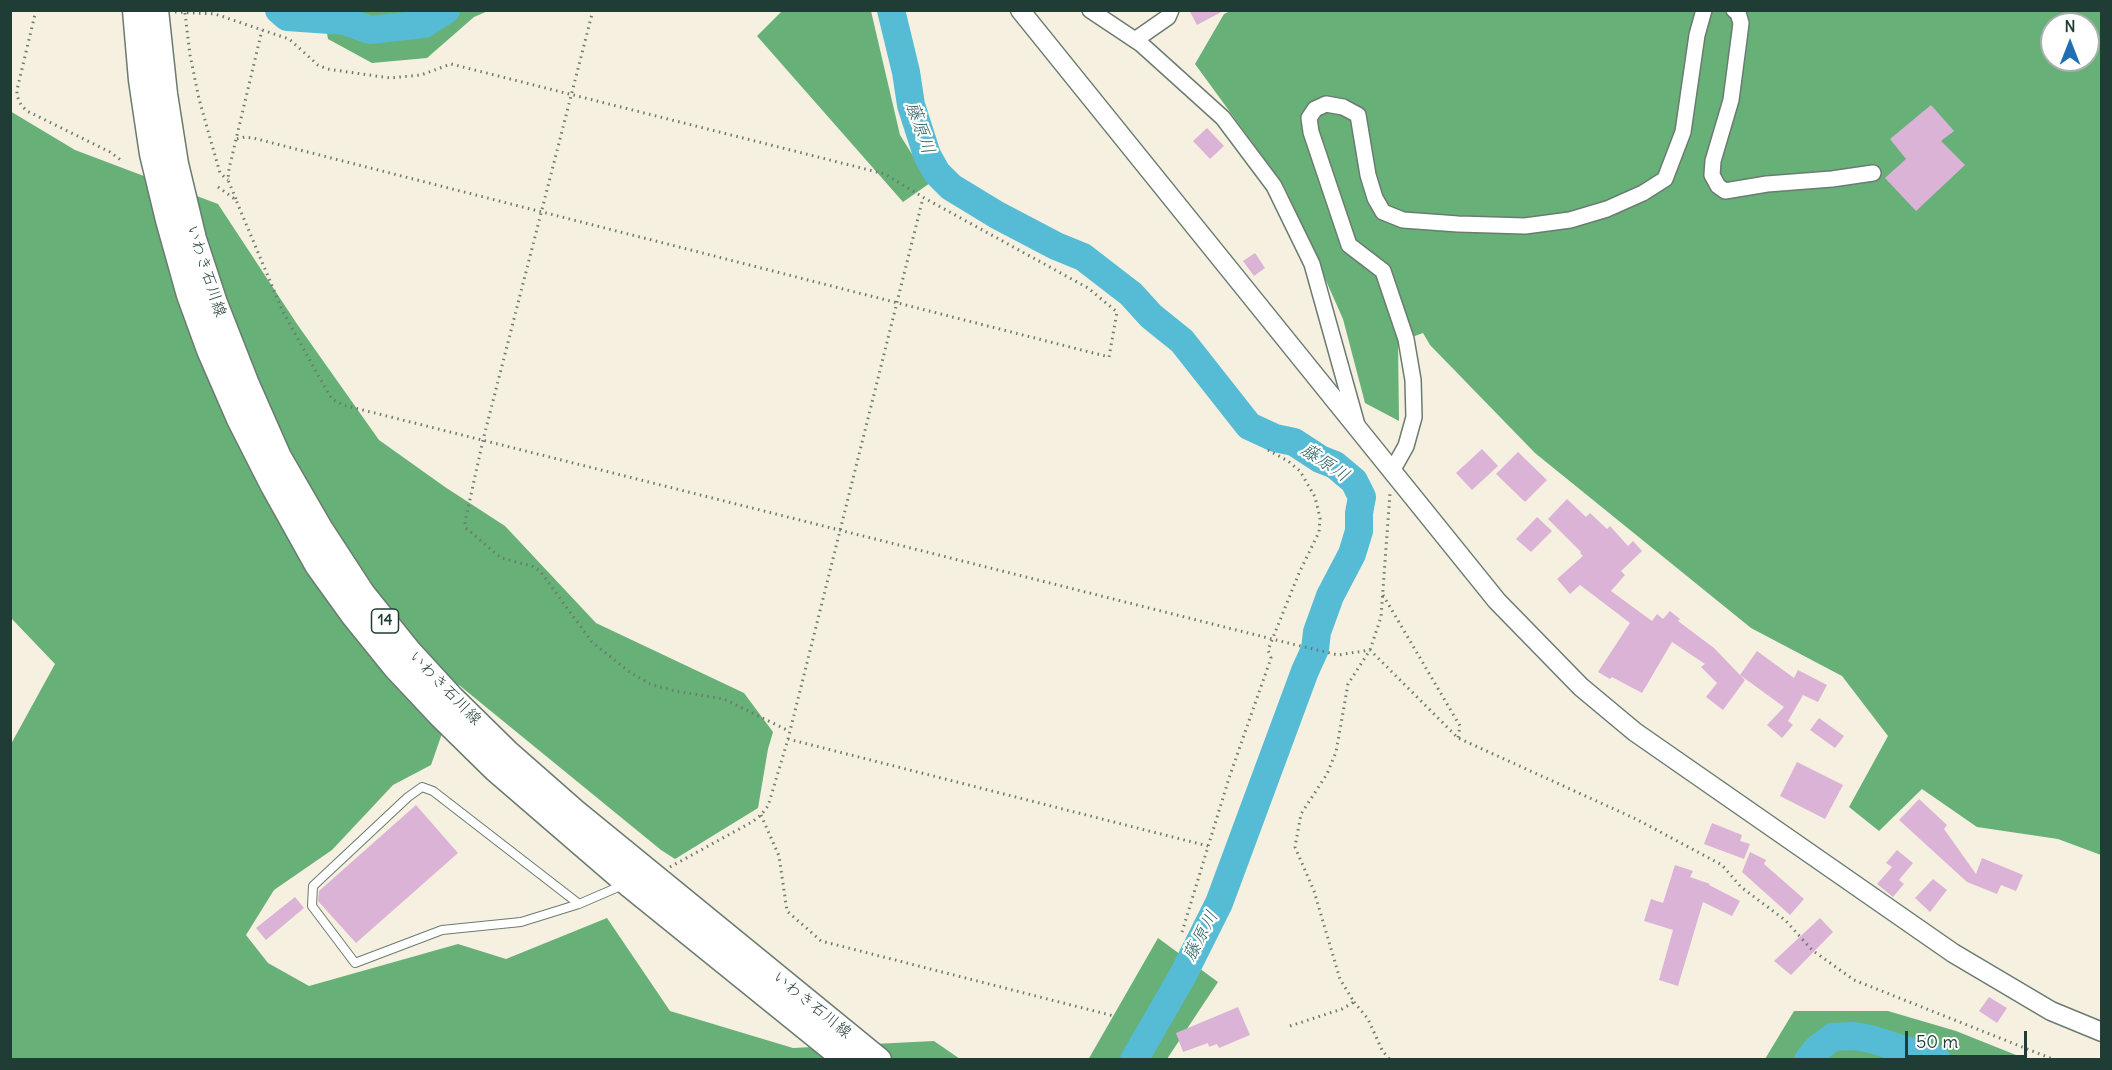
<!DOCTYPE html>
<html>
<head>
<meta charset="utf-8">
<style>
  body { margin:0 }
  #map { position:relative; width:2112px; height:1070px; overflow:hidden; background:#f6f0e0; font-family:Delius,sans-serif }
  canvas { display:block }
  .frame { position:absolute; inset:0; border:12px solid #1f3d34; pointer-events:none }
  .north { position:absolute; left:2040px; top:12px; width:60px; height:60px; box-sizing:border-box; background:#fff; border:2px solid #a5b1ae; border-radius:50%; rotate:0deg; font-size:16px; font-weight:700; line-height:24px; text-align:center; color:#1f3d34 }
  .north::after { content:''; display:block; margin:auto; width:21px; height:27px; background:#1f6fb2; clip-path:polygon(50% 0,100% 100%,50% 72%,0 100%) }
  .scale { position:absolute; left:1905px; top:1031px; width:122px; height:27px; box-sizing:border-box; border:3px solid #1f3d34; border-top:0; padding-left:8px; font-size:18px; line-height:21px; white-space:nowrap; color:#1f3d34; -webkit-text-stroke:4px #fff; paint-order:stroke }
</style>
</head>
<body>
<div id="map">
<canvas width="2112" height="1070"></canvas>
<div class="frame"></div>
<div class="north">N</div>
<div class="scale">50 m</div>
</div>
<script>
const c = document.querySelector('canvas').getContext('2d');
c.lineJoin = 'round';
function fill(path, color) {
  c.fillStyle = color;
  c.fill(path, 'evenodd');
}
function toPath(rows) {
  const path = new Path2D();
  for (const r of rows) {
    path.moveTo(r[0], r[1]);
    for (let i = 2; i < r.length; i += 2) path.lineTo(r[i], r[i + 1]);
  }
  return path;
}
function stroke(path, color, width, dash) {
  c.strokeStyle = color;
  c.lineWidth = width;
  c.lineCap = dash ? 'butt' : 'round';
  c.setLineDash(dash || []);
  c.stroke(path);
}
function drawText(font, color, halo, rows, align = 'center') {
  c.font = font + ' Delius,"Klee One",sans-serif';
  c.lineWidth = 4.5;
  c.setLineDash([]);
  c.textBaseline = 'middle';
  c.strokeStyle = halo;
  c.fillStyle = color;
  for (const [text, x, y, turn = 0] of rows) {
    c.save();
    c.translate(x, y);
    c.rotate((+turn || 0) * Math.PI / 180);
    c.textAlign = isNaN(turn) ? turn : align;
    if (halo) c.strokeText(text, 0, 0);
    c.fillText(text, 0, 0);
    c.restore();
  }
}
const forest = toPath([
  [323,11,323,10,488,11,474,17,427,58,372,63,328,39],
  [782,11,871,11,900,135,930,183,903,202,757,36],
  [1230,11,2101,11,2101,855,2058,839,1977,827,1922,789,1879,831,1849,807,1888,736,1842,676,1751,628,1535,453,1430,345,1423,333,1398,342,1399,421,1365,403,1343,319,1284,186,1195,64,1224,14],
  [2052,24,2088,24,2088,60,2052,60],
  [10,111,75,150,218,204,297,324,379,440,445,487,505,526,596,623,744,693,773,732,768,749,758,808,675,859,661,850,459,685,431,765,393,785,332,850,274,890,246,935,268,963,309,986,458,944,506,959,607,918,670,1011,793,1048,934,1041,960,1059,11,1059,11,744,55,664,11,618],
  [1158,938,1218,982,1167,1059,1088,1060],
  [1794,1011,1888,1011,1956,1031,2026,1059,1765,1059]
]);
const river = toPath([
  [279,10,287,17,345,21,370,30,424,24,446,10],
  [891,10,906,72,911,105,927,155,937,173,951,187,997,215,1056,246,1083,257,1131,294,1151,316,1182,341,1249,426,1275,438,1294,442,1320,459,1335,465,1354,481,1362,497,1359,513,1359,531,1352,554,1330,596,1317,632,1315,649,1305,671,1219,903,1183,975,1134,1060],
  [1808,1060,1817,1049,1833,1037,1854,1036,1871,1039,1937,1060]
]);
const building = toPath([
  [1189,10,1225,10,1197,25],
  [1931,105,1954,131,1941,141,1965,165,1916,211,1885,178,1906,159,1890,139],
  [1207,128,1224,146,1210,159,1193,141],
  [1255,253,1265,268,1254,276,1243,261],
  [1482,449,1498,466,1472,490,1456,473],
  [1518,452,1547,480,1525,502,1496,474],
  [1567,499,1586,517,1590,513,1607,529,1610,526,1628,546,1633,541,1642,551,1621,571,1625,575,1611,591,1652,621,1657,614,1663,619,1670,611,1680,619,1678,621,1714,648,1740,675,1757,651,1794,678,1798,670,1827,685,1818,702,1803,695,1788,721,1793,725,1782,738,1767,725,1784,707,1740,675,1745,680,1723,710,1706,697,1717,683,1701,667,1705,664,1672,642,1642,693,1612,677,1610,679,1598,672,1630,623,1580,585,1570,594,1557,579,1583,556,1580,553,1581,552,1548,519],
  [1537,517,1552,531,1531,552,1516,539],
  [1819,718,1844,736,1835,748,1810,730],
  [1797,762,1843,785,1825,819,1780,796],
  [1919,799,1947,825,1944,829,1976,874,1982,858,2023,875,2016,891,2001,885,1997,894,1967,882,1899,820],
  [416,805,458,853,356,943,318,901,319,891],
  [1712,823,1742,835,1740,841,1750,844,1744,859,1704,844],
  [1897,850,1913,863,1899,880,1904,884,1893,897,1877,884,1892,867,1886,863],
  [1750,852,1766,860,1764,864,1804,899,1790,915,1742,872],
  [1675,865,1693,871,1690,877,1710,884,1709,885,1740,901,1732,916,1703,902,1678,986,1659,980,1673,930,1644,921,1651,899,1663,903],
  [1933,879,1947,890,1930,912,1915,898],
  [295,897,304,908,266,940,256,928],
  [1820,918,1833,932,1791,975,1774,961],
  [1989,997,2007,1008,1997,1023,1979,1011],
  [1238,1007,1250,1035,1219,1048,1217,1044,1209,1047,1208,1043,1183,1052,1176,1033]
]);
const path = toPath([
  [36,10,17,90,17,96,21,105,27,111,110,152,122,161],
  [593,10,483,440,465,522,466,528,501,558,532,566,540,571,592,642,628,671,650,684,675,691,724,699,789,731],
  [175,12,215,14,289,39,318,65,327,69,390,78,421,75,451,64,885,174,926,199,1088,288,1117,312,1109,357,253,138,245,137,236,139],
  [185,13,190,55,199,99,220,173,228,180],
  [218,187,236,200,283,312,327,391,332,399,343,405,1284,642,1338,655,1370,650,1458,738,1636,819,1722,865,1741,887,1785,920,1812,950,1854,980,2055,1060],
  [236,199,228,180,229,169,262,30],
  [1383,595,1460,726,1458,738],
  [788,739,1208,846],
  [761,815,779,856,787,911,821,941,1114,1016],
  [670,867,752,822,761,815,768,806,788,739,923,198],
  [1182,932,1229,778,1271,658,1268,650,1299,573,1319,532,1320,518,1315,497,1300,471,1288,461,1268,450],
  [1354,1002,1368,1019,1382,1050,1390,1060],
  [1290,1026,1342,1009,1354,1002,1340,979,1314,891,1295,847,1301,814,1327,774,1336,752,1348,684,1370,650,1381,617,1390,493]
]);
const service = toPath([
  [579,904,433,791,422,787,408,797,313,886,312,906,355,963,442,930,521,922,579,904,623,885]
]);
const minor = toPath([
  [1090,10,1141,44,1223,118,1274,186,1312,264,1357,425],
  [1734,10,1738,13,1741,23,1739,39,1731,100,1713,161,1712,175,1718,186,1725,191,1767,184,1832,179,1873,173],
  [1135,40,1168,17,1171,10],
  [1392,471,1406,446,1414,417,1413,380,1406,339,1383,271,1349,245,1311,132,1309,118,1315,109,1326,104,1343,107,1358,115,1368,175,1375,198,1383,212,1403,220,1458,224,1525,226,1570,220,1607,209,1643,193,1665,179,1683,132,1697,35,1704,10]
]);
const tertiary = toPath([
  [1020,10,1497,601,1581,687,1635,732,1953,953,2051,1011,2102,1032]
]);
const primary = toPath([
  [135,10,141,80,152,154,168,220,189,295,209,350,239,419,273,486,317,565,353,615,395,667,441,716,496,770,627,883,846,1060],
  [156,10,165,94,176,164,194,239,215,303,246,382,279,457,320,528,363,594,408,650,452,698,508,753,574,811,879,1060]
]);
const shields = [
  [385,621,27]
];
const shieldNames = [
  ["14",385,621]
];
const streetNames = [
  ["いわき石川線",206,271,72],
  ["いわき石川線",445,688,46],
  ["いわき石川線",812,1005,39]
];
const waterNames = [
  ["藤原川",920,128,71],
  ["藤原川",1325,463,34],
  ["藤原川",1201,936,-62]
];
fill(forest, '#67b078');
stroke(river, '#56bbd5', 28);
fill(building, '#dbb3d7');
stroke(service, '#6a7c70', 10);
stroke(minor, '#6a7c70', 18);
stroke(tertiary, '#6a7c70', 21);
stroke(primary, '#6a7c70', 27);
stroke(path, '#6a7c70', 3, [1.5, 4.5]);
stroke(service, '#fff', 8);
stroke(minor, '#fff', 15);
stroke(tertiary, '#fff', 18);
stroke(primary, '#fff', 24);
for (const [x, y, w] of shields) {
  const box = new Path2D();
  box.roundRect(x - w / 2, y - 12, w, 24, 4.5);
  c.fillStyle = '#fff';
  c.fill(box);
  stroke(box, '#1f3d34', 1.5);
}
drawText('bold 15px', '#1f3d34', null, shieldNames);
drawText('16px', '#1f3d34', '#fff', streetNames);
drawText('italic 18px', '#306364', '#fff', waterNames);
</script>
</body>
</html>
